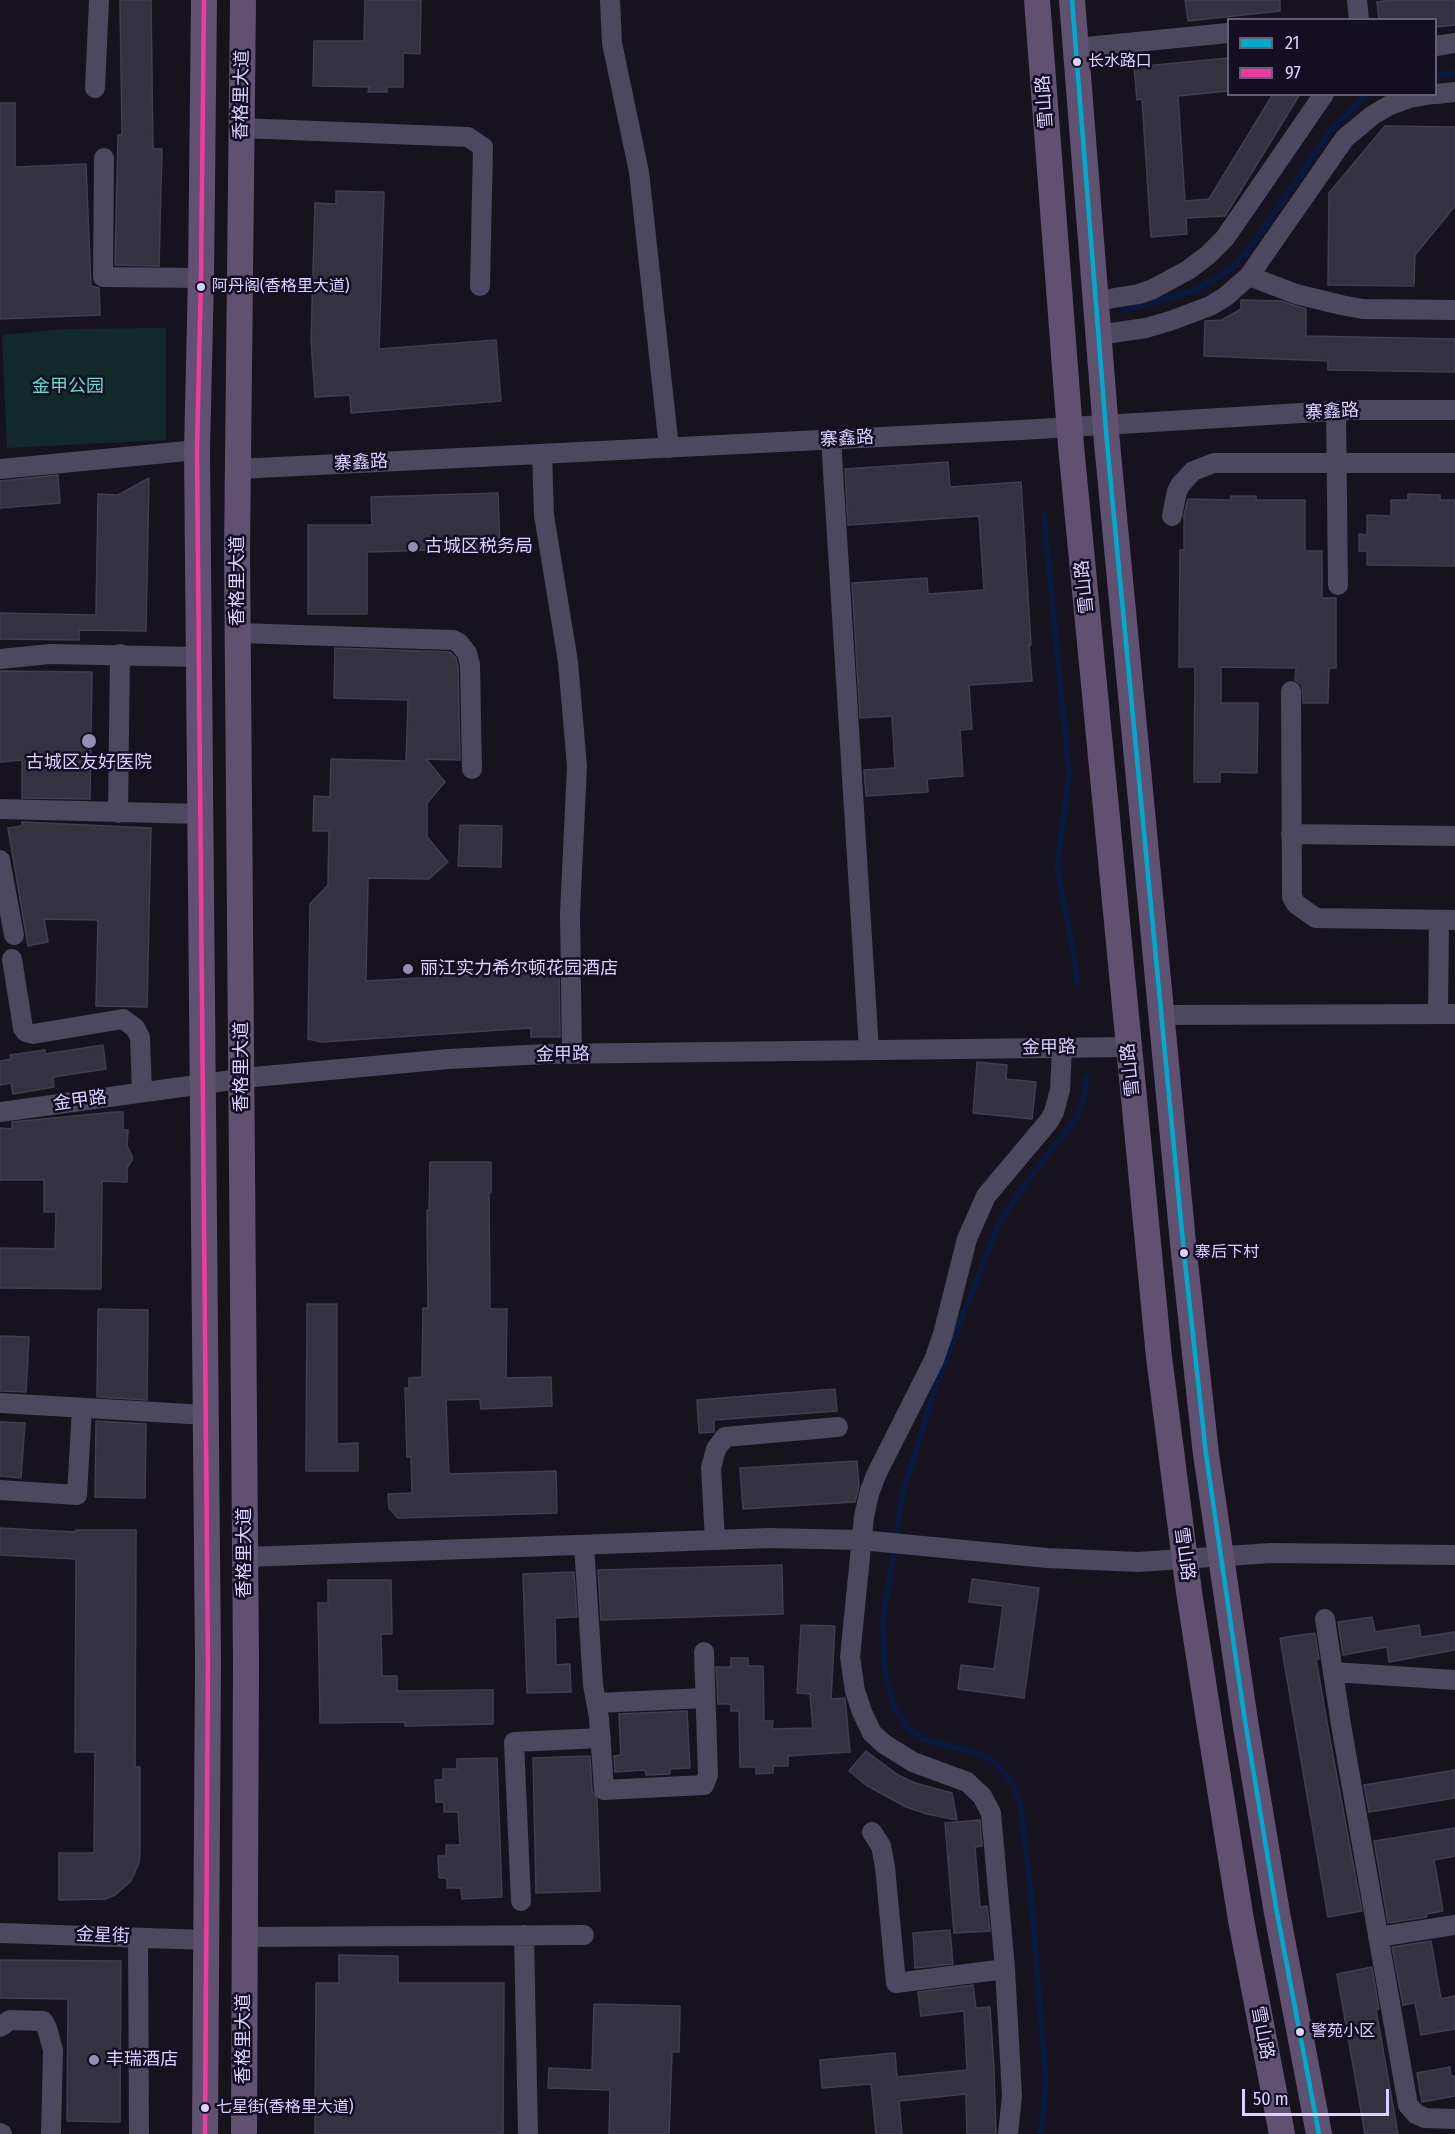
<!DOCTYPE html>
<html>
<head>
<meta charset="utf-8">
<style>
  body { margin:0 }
  #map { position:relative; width:1455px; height:2134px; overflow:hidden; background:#16131e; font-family:"Fira Sans Condensed",sans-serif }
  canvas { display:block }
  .legend { position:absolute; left:1227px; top:18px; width:210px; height:78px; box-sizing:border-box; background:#140e23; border:2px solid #635c7b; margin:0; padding:8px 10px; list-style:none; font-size:18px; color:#dad1ff }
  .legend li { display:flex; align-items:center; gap:12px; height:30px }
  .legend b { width:30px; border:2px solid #635c7b }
  .scale { position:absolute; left:1242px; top:2089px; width:147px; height:27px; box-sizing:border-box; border:3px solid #dad1ff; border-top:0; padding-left:8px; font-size:18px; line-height:21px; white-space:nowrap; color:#dad1ff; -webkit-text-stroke:4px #140e23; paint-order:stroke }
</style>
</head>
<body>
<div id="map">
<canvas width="1455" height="2134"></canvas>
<ul class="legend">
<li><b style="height:8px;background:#00a9ce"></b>21</li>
<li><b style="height:8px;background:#f13a9d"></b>97</li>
</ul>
<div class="scale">50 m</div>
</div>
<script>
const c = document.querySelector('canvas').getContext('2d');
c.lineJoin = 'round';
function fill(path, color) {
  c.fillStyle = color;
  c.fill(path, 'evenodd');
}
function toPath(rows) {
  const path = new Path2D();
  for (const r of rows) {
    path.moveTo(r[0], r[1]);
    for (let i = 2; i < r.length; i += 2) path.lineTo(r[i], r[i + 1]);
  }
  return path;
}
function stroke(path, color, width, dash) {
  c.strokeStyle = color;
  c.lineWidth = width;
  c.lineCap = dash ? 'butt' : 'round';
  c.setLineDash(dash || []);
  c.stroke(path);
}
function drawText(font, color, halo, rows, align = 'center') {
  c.font = font + ' "Fira Sans Condensed","Noto Sans SC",sans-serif';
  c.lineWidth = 5;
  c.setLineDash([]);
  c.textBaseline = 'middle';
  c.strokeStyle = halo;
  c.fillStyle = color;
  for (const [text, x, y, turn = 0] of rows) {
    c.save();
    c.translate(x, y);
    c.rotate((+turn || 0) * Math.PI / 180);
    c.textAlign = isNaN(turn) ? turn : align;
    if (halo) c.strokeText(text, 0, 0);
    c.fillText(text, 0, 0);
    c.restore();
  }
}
const green = toPath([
  [166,328,166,440,7,448,2,335,64,329]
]);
const stream = toPath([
  [1436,76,1455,73],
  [1124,310,1193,291,1219,277,1233,267,1246,254,1331,130,1367,94],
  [1044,516,1069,775,1057,867,1075,962,1077,983],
  [1041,2134,1046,2082,1030,1883,1020,1802,1011,1781,992,1760,977,1753,923,1739,911,1730,902,1719,894,1708,887,1681,884,1660,883,1619,903,1492,938,1379,997,1228,1019,1192,1077,1117,1085,1095,1086,1077]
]);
const building = toPath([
  [120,0,151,0,153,149,162,149,159,266,115,265,118,135,122,135,120,0],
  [365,0,421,0,420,54,403,53,403,87,387,87,387,92,368,92,369,87,313,86,314,41,364,41,365,0],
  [1185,0,1280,0,1280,11,1188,21,1185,0],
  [1393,0,1455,0,1455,25,1436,27,1436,20,1379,20,1377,2,1393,0],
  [1228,58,1228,91,1178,96,1185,201,1209,199,1273,94,1300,94,1225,216,1186,218,1187,234,1151,237,1142,99,1137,100,1134,67,1228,58],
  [0,103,15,103,15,167,86,164,91,286,99,288,100,315,0,319,0,103],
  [1385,126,1455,127,1455,206,1415,255,1414,286,1328,285,1329,193,1385,126],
  [336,191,384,192,379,349,496,340,501,401,351,413,350,395,315,397,311,340,315,203,336,204,336,191],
  [1241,300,1281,301,1306,309,1306,336,1455,339,1455,372,1328,370,1328,361,1204,356,1205,321,1222,320,1241,309,1241,300],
  [948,462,950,487,1021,482,1031,645,1029,645,1032,681,969,685,972,729,960,730,963,776,927,779,928,792,866,796,864,770,895,768,892,716,860,718,852,583,927,578,928,594,984,590,979,516,848,525,845,469,948,462],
  [58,475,60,503,0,508,0,481,58,475],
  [149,478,146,631,79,630,79,640,0,639,0,613,96,615,98,494,118,495,149,478],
  [498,493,500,548,367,552,367,614,308,614,308,525,372,525,371,497,498,493],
  [1408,494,1440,495,1440,500,1455,500,1455,566,1367,565,1367,551,1359,551,1359,534,1367,535,1367,515,1391,516,1391,500,1408,500,1408,494],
  [1231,496,1256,496,1256,500,1305,500,1305,551,1322,551,1322,598,1336,598,1336,668,1329,668,1328,703,1303,703,1302,685,1295,680,1296,668,1221,667,1221,703,1258,703,1257,773,1220,772,1220,782,1194,782,1195,667,1179,667,1180,550,1184,550,1184,515,1188,499,1231,500,1231,496],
  [335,648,450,652,456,658,458,667,460,760,426,759,445,782,427,803,427,837,448,862,429,879,368,878,366,981,559,970,560,1037,531,1037,531,1028,322,1042,308,1039,310,904,328,885,329,831,313,831,314,796,330,797,331,759,406,761,408,700,334,698,335,648],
  [0,671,92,672,90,799,22,798,22,760,0,762,0,671],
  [22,822,151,828,147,1007,96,1006,98,920,44,919,48,942,28,946,8,828,22,826,22,822],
  [460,825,502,826,501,867,458,866,460,825],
  [103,1045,106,1069,53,1077,54,1087,13,1094,11,1083,0,1085,0,1061,11,1059,10,1055,45,1050,45,1054,103,1045],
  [977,1062,1007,1065,1006,1079,1036,1082,1032,1119,973,1113,977,1062],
  [115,1112,123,1112,123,1130,128,1130,127,1146,132,1156,132,1160,127,1168,127,1182,102,1181,101,1289,0,1288,0,1248,55,1249,56,1212,44,1212,44,1180,0,1180,0,1128,12,1129,12,1122,115,1112],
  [430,1162,491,1162,491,1192,489,1192,490,1309,507,1309,506,1378,551,1377,552,1406,481,1409,480,1399,446,1400,449,1474,556,1471,557,1513,398,1518,389,1508,388,1494,412,1493,411,1457,407,1457,405,1388,409,1388,409,1378,422,1377,423,1308,428,1308,427,1210,429,1210,430,1162],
  [307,1304,337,1304,337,1444,358,1443,358,1471,306,1471,307,1304],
  [98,1309,148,1310,147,1400,97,1397,98,1309],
  [0,1336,29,1337,26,1392,0,1391,0,1336],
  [835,1389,837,1411,714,1420,714,1432,699,1433,697,1400,835,1389],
  [96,1421,146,1424,145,1498,95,1497,96,1421],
  [0,1422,25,1423,21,1478,0,1476,0,1422],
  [857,1461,859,1486,855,1502,743,1509,740,1468,857,1461],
  [0,1528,76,1532,76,1530,136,1530,135,1767,140,1767,140,1853,139,1863,131,1881,115,1895,105,1899,59,1900,59,1853,94,1853,95,1752,75,1752,76,1559,0,1555,0,1528],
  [782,1565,783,1614,601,1620,598,1570,782,1565],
  [574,1572,577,1617,555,1618,556,1665,570,1664,571,1692,527,1693,523,1574,574,1572],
  [972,1579,1039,1588,1024,1698,958,1689,961,1665,994,1669,1003,1606,969,1602,972,1579],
  [328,1580,391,1580,392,1634,381,1634,382,1676,397,1676,397,1691,493,1690,493,1724,405,1726,405,1722,320,1723,318,1603,328,1603,328,1580],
  [1372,1617,1375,1632,1419,1625,1421,1637,1455,1632,1455,1650,1389,1662,1387,1647,1343,1655,1338,1622,1372,1617],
  [801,1625,835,1626,831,1699,845,1698,850,1752,788,1756,788,1766,773,1766,773,1773,756,1774,756,1767,740,1767,739,1711,731,1711,731,1704,718,1704,716,1667,731,1667,731,1658,748,1658,748,1666,763,1666,764,1721,773,1721,772,1729,813,1728,810,1694,797,1693,801,1625],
  [1315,1633,1319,1659,1316,1659,1329,1734,1362,1911,1328,1917,1280,1638,1315,1633],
  [687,1711,690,1768,670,1769,670,1774,646,1775,645,1770,615,1772,614,1756,621,1755,619,1714,687,1711],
  [866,1751,898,1775,915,1783,952,1793,957,1820,927,1814,906,1807,866,1785,849,1771,866,1751],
  [590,1756,592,1791,597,1799,600,1891,536,1893,533,1758,590,1756],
  [497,1758,502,1897,462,1899,461,1888,447,1888,447,1878,439,1878,438,1856,446,1856,446,1845,460,1845,458,1812,444,1812,444,1802,436,1802,435,1780,443,1780,443,1769,457,1769,457,1759,497,1758],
  [1455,1770,1455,1798,1369,1812,1364,1785,1455,1770],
  [980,1820,982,1846,975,1847,980,1907,987,1906,990,1931,954,1933,945,1823,980,1820],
  [1455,1828,1455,1856,1434,1860,1443,1911,1426,1914,1427,1917,1388,1923,1374,1841,1455,1828],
  [950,1930,953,1964,915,1968,913,1933,950,1930],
  [1431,1941,1441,1999,1455,1996,1455,2029,1421,2035,1415,2003,1403,2005,1392,1947,1431,1941],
  [339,1955,398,1956,398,1983,504,1983,503,2134,315,2134,316,1983,339,1983,339,1955],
  [0,1960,121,1961,120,2122,67,2121,68,1999,0,1998,0,1960],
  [1372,1967,1379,2009,1376,2010,1398,2134,1365,2134,1337,1974,1372,1967],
  [973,1985,976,2008,990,2007,994,2069,996,2134,967,2134,966,2094,899,2101,902,2134,876,2134,871,2084,822,2088,820,2060,895,2053,897,2077,967,2070,964,2011,921,2016,918,1992,973,1985],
  [594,2004,680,2006,679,2052,672,2052,669,2134,609,2134,610,2090,548,2088,549,2068,592,2070,594,2004],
  [1450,2067,1451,2076,1455,2076,1455,2096,1422,2102,1417,2073,1450,2067]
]);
const minor = toPath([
  [610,0,612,43,639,172,669,448],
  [1357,0,1359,20],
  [1436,46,1455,43],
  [1076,48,1228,33],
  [95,88,99,0],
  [1436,94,1455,92],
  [241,128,468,137,483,147,480,286],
  [104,158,103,277,201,278],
  [1249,276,1296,294,1341,305,1363,309,1455,310],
  [1096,301,1139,294,1153,289,1188,270,1208,255,1225,238,1324,94],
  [1098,335,1146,328,1170,321,1210,306,1225,297,1249,276,1345,138,1373,115,1390,105,1409,98,1434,94],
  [1336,411,1338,585],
  [831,439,869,1050],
  [542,454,544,515,568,662,577,766,570,914,572,1054],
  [0,469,197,450],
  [238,469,1021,430,1351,410,1455,410],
  [1172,516,1177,491,1181,484,1193,471,1214,463,1455,463],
  [238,633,453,640,459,643,467,653,470,665,472,769],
  [0,659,50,654,200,657],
  [1291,691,1292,897,1296,904,1316,918,1455,920],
  [0,809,201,814],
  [118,813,120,654],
  [1291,834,1455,836],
  [0,860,14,935],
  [12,959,23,1028,26,1032,33,1034,123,1019,135,1028,140,1037,142,1092],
  [1438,1014,1439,920],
  [1162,1015,1455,1014],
  [0,1112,254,1077,449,1059,546,1054,1129,1047],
  [0,1403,206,1415],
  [0,1490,77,1495,82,1408],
  [715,1540,711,1468,716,1449,725,1437,838,1427],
  [584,1545,593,1685,599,1718,604,1790,704,1785,708,1775,704,1652],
  [246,1557,769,1538,861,1540,1047,1558,1138,1562,1271,1553,1455,1555],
  [1325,1619,1341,1725,1408,2105,1416,2114,1425,2118,1455,2119],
  [1333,1672,1455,1680],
  [596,1703,705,1698],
  [872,1832,881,1846,885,1867,896,1983,1005,1969],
  [521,1901,514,1742,601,1738],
  [0,1933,206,1940],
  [524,1935,528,2134],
  [245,1937,584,1935],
  [1378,1937,1455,1925],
  [138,1938,139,2134],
  [0,2027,10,2020,43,2021,47,2028,53,2050,51,2134],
  [0,2133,2,2134],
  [1008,2134,1012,2096,1005,1969,991,1813,982,1796,967,1782,913,1762,884,1744,872,1733,862,1712,855,1691,850,1657,864,1517,869,1494,876,1475,934,1360,943,1334,967,1239,986,1196,1049,1121,1054,1112,1060,1090,1062,1048]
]);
const major = toPath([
  [204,0,201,278,197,450,208,1662,205,2134],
  [243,0,237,551,246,1662,244,2134],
  [1037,0,1071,446,1159,1357,1189,1592,1210,1727,1241,1920,1282,2134],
  [1072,0,1107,443,1184,1253,1206,1454,1245,1721,1277,1913,1319,2134]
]);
const bus1 = toPath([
  [1072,0,1107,443,1184,1253,1206,1454,1245,1721,1277,1913,1319,2134]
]);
const bus2 = toPath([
  [204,0,201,278,197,450,208,1662,205,2134]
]);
const markers = [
  [1077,62,5,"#dad1ff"],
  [201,287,5,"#dad1ff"],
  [413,547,6,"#958eb0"],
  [89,741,8,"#958eb0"],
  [408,969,6,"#958eb0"],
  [1184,1253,5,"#dad1ff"],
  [1300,2032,5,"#dad1ff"],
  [94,2060,6,"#958eb0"],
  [205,2108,5,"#dad1ff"]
];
const busNames = [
  ["长水路口",1088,62],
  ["阿丹阁(香格里大道)",212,287],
  ["寨后下村",1195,1253],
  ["警苑小区",1311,2032],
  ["七星街(香格里大道)",216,2108]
];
const streetNames = [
  ["香格里大道",242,95,-89],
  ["雪山路",1045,102,-94],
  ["寨鑫路",1332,412,-3],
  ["寨鑫路",847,439,-3],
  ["寨鑫路",361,463,-3],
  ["香格里大道",238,581,-90],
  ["雪山路",1085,587,-96],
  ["金甲路",1049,1048,-1],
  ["金甲路",563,1055,-1],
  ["香格里大道",242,1067,-90],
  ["雪山路",1131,1070,-96],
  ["金甲路",80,1101,-8],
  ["香格里大道",245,1553,-90],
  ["雪山路",1184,1554,82],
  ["金星街",103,1936,2],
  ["雪山路",1262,2033,79],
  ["香格里大道",244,2039,-90]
];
const parkNames = [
  ["金甲公园",68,387]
];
const poiNames = [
  ["古城区税务局",425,547],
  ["古城区友好医院",89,763,"center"],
  ["丽江实力希尔顿花园酒店",420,969],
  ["丰瑞酒店",106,2060]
];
fill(green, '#12292b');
stroke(stream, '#0b183d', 6);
fill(building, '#343140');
stroke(building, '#433d52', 1.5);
stroke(minor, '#4b485f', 20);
stroke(major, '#605170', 26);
stroke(bus1, '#00a9ce', 4.5);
stroke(bus2, '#f13a9d', 4.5);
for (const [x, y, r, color] of markers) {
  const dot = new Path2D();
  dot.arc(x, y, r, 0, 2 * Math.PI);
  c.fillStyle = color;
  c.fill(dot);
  stroke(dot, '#140e23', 2);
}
drawText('16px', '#dad1ff', '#140e23', busNames, 'left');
drawText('18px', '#dad1ff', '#140e23', streetNames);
drawText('18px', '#5ddfc9', '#140e23', parkNames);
drawText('18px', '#dad1ff', '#140e23', poiNames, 'left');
</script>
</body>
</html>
